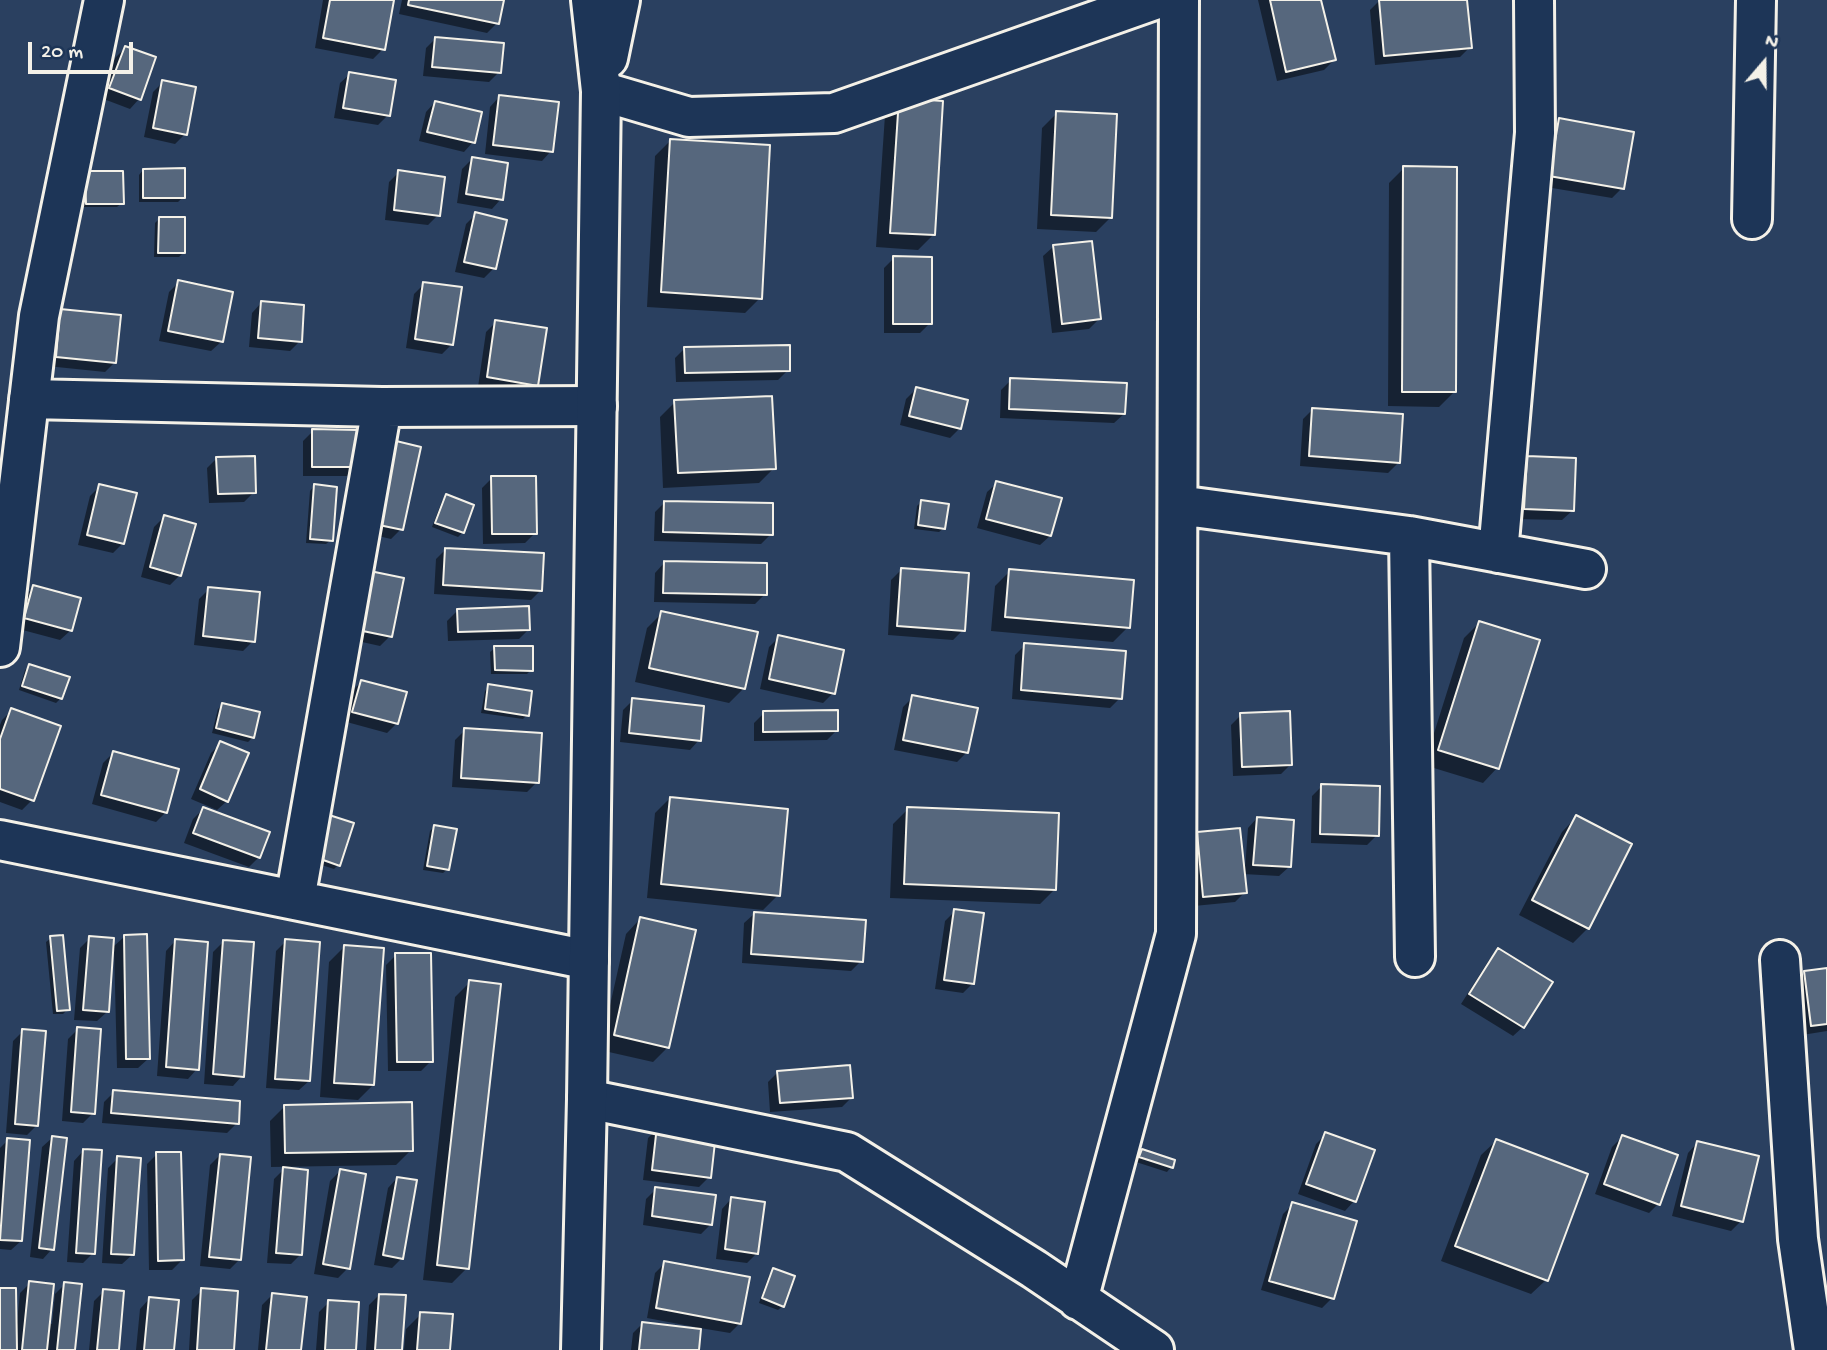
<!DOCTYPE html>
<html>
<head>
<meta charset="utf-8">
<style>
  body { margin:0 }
  #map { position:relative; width:1827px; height:1350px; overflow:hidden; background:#2a4060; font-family:"Gochi Hand",sans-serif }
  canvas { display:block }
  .north { position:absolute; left:1729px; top:28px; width:70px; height:70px; -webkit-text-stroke:5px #1d3557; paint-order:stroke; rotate:20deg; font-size:19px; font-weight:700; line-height:28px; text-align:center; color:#f4f1e8 }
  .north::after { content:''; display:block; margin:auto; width:24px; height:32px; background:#f4f1e8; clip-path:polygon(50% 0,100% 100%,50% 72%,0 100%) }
  .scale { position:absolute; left:28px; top:42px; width:105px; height:32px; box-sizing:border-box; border:4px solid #f4f1e8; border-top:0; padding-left:9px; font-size:21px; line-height:24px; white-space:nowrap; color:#f4f1e8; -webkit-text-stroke:5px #1d3557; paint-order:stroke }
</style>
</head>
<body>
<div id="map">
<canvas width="1827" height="1350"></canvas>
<div class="north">N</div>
<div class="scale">20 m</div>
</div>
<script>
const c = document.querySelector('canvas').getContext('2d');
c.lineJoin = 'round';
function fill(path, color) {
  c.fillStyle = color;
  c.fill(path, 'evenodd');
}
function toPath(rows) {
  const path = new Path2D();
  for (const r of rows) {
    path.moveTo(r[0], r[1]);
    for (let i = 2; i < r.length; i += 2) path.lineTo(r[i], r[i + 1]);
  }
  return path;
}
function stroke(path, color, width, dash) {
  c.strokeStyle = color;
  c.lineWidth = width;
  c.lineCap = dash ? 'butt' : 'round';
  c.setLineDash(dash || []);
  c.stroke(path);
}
const shadow = toPath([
  [323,0,390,0,383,49,373,59,315,48],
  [402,0,502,0,497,23,487,33,399,14],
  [1258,0,1319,0,1334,60,1324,70,1277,81],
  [1380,0,1465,0,1470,47,1460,57,1375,65,1370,10],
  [435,39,499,72,489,82,423,76,426,48],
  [125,48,139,99,130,109,101,98,115,58],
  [350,74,388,115,378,125,334,118,340,83],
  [163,82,185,134,175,144,144,137,153,92],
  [499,97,551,151,542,161,485,154,490,107],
  [900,100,933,235,918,250,876,247,885,115],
  [435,102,473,142,464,152,419,141,426,112],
  [1057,113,1111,217,1096,232,1037,229,1042,128],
  [1560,120,1622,188,1612,198,1540,186,1550,130],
  [670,141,760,298,745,313,647,307,655,156],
  [472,159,501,199,492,209,457,203,462,169],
  [1404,168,1454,392,1439,407,1388,406,1389,183],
  [143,170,183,197,178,202,139,202,139,175],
  [399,172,438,215,428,225,385,220,389,182],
  [82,178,122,203,117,207,82,207],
  [476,214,494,268,484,278,455,272,466,224],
  [159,219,183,253,179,257,154,257,155,223],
  [1053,247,1099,319,1089,329,1052,333,1043,256],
  [894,258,930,323,920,333,884,333,884,268],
  [179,282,221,342,211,351,159,341,169,292],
  [424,284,452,344,442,354,406,348,414,294],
  [261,303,300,341,290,351,249,347,252,313],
  [61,311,115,362,105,372,47,366,51,320],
  [496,322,536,385,527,395,478,387,486,332],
  [685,348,788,370,778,380,676,382,675,358],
  [1011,380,1124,414,1114,423,1000,418,1001,390],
  [916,389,960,428,950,438,900,425,906,399],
  [675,402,774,468,759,483,663,488,660,417],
  [1313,409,1398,463,1388,473,1300,466,1303,419],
  [313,431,357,466,347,476,303,476,303,441],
  [383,452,401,529,391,539,365,533],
  [217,458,254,492,244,502,209,503,207,468],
  [1527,458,1572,511,1562,520,1515,519,1517,467],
  [492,478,535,533,525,543,483,544,482,488],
  [997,483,1050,536,1040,545,977,528,987,492],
  [100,486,123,543,113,553,78,545,90,496],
  [314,486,331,540,326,544,306,543,310,491],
  [446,496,463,532,458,537,432,527,442,501],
  [665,502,771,534,761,544,654,541,655,512],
  [921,502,944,528,939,532,914,529,917,506],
  [164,517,180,575,170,585,141,577,154,527],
  [446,549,541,590,531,600,434,594,436,559],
  [664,563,765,594,755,604,654,602,655,573],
  [901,570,963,630,953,640,888,635,891,580],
  [1010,571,1128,627,1113,642,991,631,995,586],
  [365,572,390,636,380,646,344,638],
  [34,587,79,599,70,631,60,640,15,628,24,596],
  [209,589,253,641,243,651,194,645,199,599],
  [457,611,529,629,519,639,448,641,447,621],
  [662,613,744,688,729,703,635,682,647,628],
  [1479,623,1497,768,1483,783,1424,765,1464,638],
  [779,637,833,693,823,703,760,689,769,647],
  [1025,645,1120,698,1110,708,1012,699,1015,655],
  [495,648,531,670,527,674,491,674,490,652],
  [30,666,61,698,56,703,19,690,25,670],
  [361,682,397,723,387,733,343,721,351,692],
  [489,686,527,715,523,719,481,713,485,691],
  [913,697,967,752,957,762,894,750,903,707],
  [633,700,699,740,690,750,620,742,623,710],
  [222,705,253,737,248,742,212,733,218,709],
  [12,710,32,800,22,810,0,802,0,725,2,720],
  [764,713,837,730,827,740,754,741,754,723],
  [1241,715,1291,764,1281,774,1233,776,1231,725],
  [465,730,537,782,527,792,452,787,455,740],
  [221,743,227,801,217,810,191,799,211,753],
  [113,753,166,812,156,822,92,804,103,763],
  [1322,786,1377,835,1367,845,1311,843,1312,796],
  [670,798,778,895,763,910,647,898,655,813],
  [203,809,259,857,249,867,184,843,193,819],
  [908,809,1055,889,1040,904,890,898,893,824],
  [1576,817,1588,928,1573,943,1519,915,1562,832],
  [1257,818,1289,867,1279,876,1243,874,1245,892,1235,902,1194,906,1188,843,1197,834,1245,869,1248,828],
  [352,824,338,865,334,869,309,861],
  [434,827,448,869,443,873,423,870,430,831],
  [955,911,973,983,963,993,935,989,945,921],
  [754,914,861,961,851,971,742,963,744,923],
  [640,919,668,1047,653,1062,600,1050,626,934],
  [124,937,148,1059,138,1068,117,1068,114,946],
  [51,938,68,1009,63,1014,53,1014,46,942],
  [90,938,107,1012,97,1021,74,1020,80,948],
  [175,941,197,1069,188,1079,157,1076,166,951],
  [286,941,309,1081,299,1090,266,1088,276,951],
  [223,942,242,1076,233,1086,204,1084,213,952],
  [344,947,373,1085,358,1100,320,1097,329,962],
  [1499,950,1523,1027,1513,1036,1461,1004,1489,960],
  [396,955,431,1061,421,1071,388,1071,386,965],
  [1827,970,1827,1031,1802,1035,1795,983,1805,973],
  [470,982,467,1268,452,1283,423,1280,455,997],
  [78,1029,93,1113,83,1123,62,1121,68,1039],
  [23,1031,37,1125,27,1135,6,1133,13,1041],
  [778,1072,852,1097,842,1107,770,1112,768,1082],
  [114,1092,237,1123,227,1133,102,1123,104,1102],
  [285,1106,411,1150,396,1165,271,1167,270,1121],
  [658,1128,709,1177,699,1187,643,1180,648,1138],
  [1326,1134,1354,1201,1345,1211,1298,1194,1316,1144],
  [1622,1137,1658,1204,1649,1213,1595,1194,1612,1147],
  [52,1138,52,1249,43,1259,30,1257,42,1147],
  [8,1140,21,1241,11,1250,0,1249,0,1148],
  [1496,1141,1546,1280,1531,1294,1441,1261,1481,1155],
  [1697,1143,1741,1221,1731,1231,1672,1216,1688,1153],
  [83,1151,93,1253,83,1263,67,1262,74,1161],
  [1143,1151,1171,1167,1167,1172,1136,1162,1138,1156],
  [157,1154,182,1260,172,1270,149,1270,147,1164],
  [220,1155,240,1259,230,1269,200,1266,210,1165],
  [118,1158,132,1255,122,1264,102,1263,108,1168],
  [284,1169,300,1255,291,1264,267,1263,274,1179],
  [340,1171,348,1268,338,1278,314,1274,330,1181],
  [397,1178,402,1258,392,1268,374,1265,388,1188],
  [656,1189,711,1224,701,1234,643,1225,646,1199],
  [731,1199,757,1253,747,1263,716,1259,722,1209],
  [1293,1204,1332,1298,1322,1308,1261,1290,1283,1214],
  [665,1263,740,1323,730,1333,700,1328,697,1350,631,1350,633,1333,643,1323,695,1330,695,1327,647,1318,655,1273],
  [774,1270,783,1306,778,1310,759,1303,769,1275],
  [30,1283,48,1323,52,1324,55,1294,65,1284,73,1350,0,1350,0,1290,15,1322,17,1322,20,1293],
  [202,1290,232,1350,189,1350,192,1300],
  [104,1291,117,1350,89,1350,94,1301],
  [272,1295,300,1350,258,1350,262,1305],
  [379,1295,400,1350,366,1350,369,1305],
  [149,1299,172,1350,136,1350,140,1309],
  [329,1302,354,1350,316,1350,319,1312],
  [421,1314,448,1350,404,1350,406,1329]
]);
const building = toPath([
  [330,0,394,0,385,50,323,38,330,0],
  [409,0,504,0,499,24,408,5,409,0],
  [1270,0,1321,0,1336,60,1286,72,1270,0],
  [1379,0,1467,0,1472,48,1384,56,1379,0],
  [435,37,504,43,501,73,432,67,435,37],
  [125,46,156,57,141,100,109,88,125,46],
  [349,72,396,80,390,116,343,108,349,72],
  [162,80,196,87,187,135,153,128,162,80],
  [499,95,559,102,553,152,493,145,499,95],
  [899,98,943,101,935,235,890,233,899,98],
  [435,101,482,112,475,143,427,132,435,101],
  [1056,111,1117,114,1112,218,1051,215,1056,111],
  [1559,118,1634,132,1624,189,1549,176,1559,118],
  [670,139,770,145,762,299,661,292,670,139],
  [472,157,508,163,503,200,466,194,472,157],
  [1403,166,1457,167,1456,392,1402,392,1403,166],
  [185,168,185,198,143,198,143,169,185,168],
  [398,170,445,177,440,216,394,210,398,170],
  [85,171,123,171,124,204,86,204,85,171],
  [475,212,507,220,496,269,464,262,475,212],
  [159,217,185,217,185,253,158,253,159,217],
  [1092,241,1101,319,1062,324,1053,245,1092,241],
  [893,256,932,257,932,324,893,324,893,256],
  [178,280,233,292,223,342,168,331,178,280],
  [423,282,462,287,453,345,415,339,423,282],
  [261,301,304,305,302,342,258,338,261,301],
  [60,309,121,315,116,363,56,357,60,309],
  [495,320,547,328,538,386,487,377,495,320],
  [790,345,790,371,685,373,684,347,790,345],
  [1010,378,1127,383,1125,414,1009,409,1010,378],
  [916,387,968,400,961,429,909,416,916,387],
  [772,396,776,469,678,473,674,400,772,396],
  [1312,408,1403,414,1400,463,1309,456,1312,408],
  [312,429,358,430,359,467,312,467,312,429],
  [392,440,421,447,403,530,374,524,392,440],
  [255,456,256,493,218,494,216,457,255,456],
  [1527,456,1576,458,1574,511,1524,509,1527,456],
  [491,476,536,476,537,534,492,534,491,476],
  [996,481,1062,498,1051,536,986,519,996,481],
  [99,484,137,493,124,544,87,535,99,484],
  [314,484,337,487,333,541,310,539,314,484],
  [446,494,474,505,464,533,435,523,446,494],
  [921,500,949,504,945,529,918,525,921,500],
  [664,501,773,503,773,535,663,532,664,501],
  [164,515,196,524,181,576,150,567,164,515],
  [445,548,544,553,542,591,443,585,445,548],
  [664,561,767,563,767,595,663,593,664,561],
  [901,568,969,573,965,631,897,626,901,568],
  [1009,569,1134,580,1130,628,1005,617,1009,569],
  [365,570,404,578,392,637,353,629,365,570],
  [33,585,81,598,72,631,24,618,33,585],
  [208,587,260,592,255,642,203,636,208,587],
  [529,606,530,630,458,632,457,609,529,606],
  [661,611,758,632,745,689,649,668,661,611],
  [1479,621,1540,640,1499,769,1438,750,1479,621],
  [778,635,844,650,835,694,769,679,778,635],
  [1024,643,1126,651,1122,699,1021,690,1024,643],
  [494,646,533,646,533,671,495,670,494,646],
  [29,664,70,677,62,699,22,686,29,664],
  [361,680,407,692,398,724,352,712,361,680],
  [488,684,532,691,529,716,485,709,488,684],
  [912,695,978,708,968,753,903,740,912,695],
  [632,698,704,706,701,741,629,733,632,698],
  [222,703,260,712,254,738,216,728,222,703],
  [11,708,61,726,34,801,0,789,0,739,11,708],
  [838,710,838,731,763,732,763,711,838,710],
  [1290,711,1292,765,1242,767,1240,713,1290,711],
  [464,728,542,733,539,783,461,778,464,728],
  [220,741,249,753,228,802,200,789,220,741],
  [113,751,179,769,167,813,101,795,113,751],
  [1321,784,1380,786,1379,836,1320,834,1321,784],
  [670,797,788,809,780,896,661,884,670,797],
  [203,807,270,832,260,858,193,833,203,807],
  [907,807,1059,813,1056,890,904,884,907,807],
  [326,814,354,823,340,866,312,856,326,814],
  [1576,815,1632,844,1589,929,1532,900,1576,815],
  [1257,817,1294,820,1291,867,1253,865,1257,817],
  [434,825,457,829,449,870,427,866,434,825],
  [1240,828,1247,893,1203,897,1197,832,1240,828],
  [954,909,984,913,974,984,944,980,954,909],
  [754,912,866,920,863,962,751,954,754,912],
  [640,917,696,930,669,1048,614,1035,640,917],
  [147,934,150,1059,126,1059,124,935,147,934],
  [63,935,70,1010,57,1011,50,936,63,935],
  [89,936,114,938,109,1012,83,1010,89,936],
  [175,939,208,942,199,1070,166,1067,175,939],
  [285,939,320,942,310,1081,275,1079,285,939],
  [223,940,254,942,244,1077,213,1074,223,940],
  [344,945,384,948,374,1085,334,1083,344,945],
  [1498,948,1553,982,1524,1028,1469,994,1498,948],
  [395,953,431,953,433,1062,397,1062,395,953],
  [1827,968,1827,1024,1811,1026,1804,971,1827,968],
  [469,980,501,984,469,1269,437,1265,469,980],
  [77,1027,101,1029,95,1114,71,1112,77,1027],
  [22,1029,46,1031,38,1126,15,1124,22,1029],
  [850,1065,853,1098,780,1103,777,1071,850,1065],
  [113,1090,240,1101,239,1124,111,1113,113,1090],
  [412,1102,413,1151,285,1153,284,1105,412,1102],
  [657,1126,716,1133,711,1178,652,1170,657,1126],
  [1325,1132,1375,1150,1356,1202,1306,1184,1325,1132],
  [1622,1135,1678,1155,1660,1205,1604,1184,1622,1135],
  [52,1136,67,1138,54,1250,39,1248,52,1136],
  [7,1138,30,1140,22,1241,0,1240,7,1138],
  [1496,1139,1588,1174,1548,1281,1455,1246,1496,1139],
  [1697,1141,1759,1156,1743,1222,1681,1206,1697,1141],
  [83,1149,102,1150,95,1254,76,1253,83,1149],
  [1142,1149,1175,1160,1173,1168,1139,1157,1142,1149],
  [156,1152,181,1152,184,1260,158,1261,156,1152],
  [220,1154,251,1157,241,1260,209,1257,220,1154],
  [117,1156,141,1158,134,1255,111,1254,117,1156],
  [283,1167,308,1170,302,1255,276,1253,283,1167],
  [340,1169,366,1174,350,1269,323,1264,340,1169],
  [397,1177,417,1180,403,1259,383,1255,397,1177],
  [655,1187,716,1195,712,1225,652,1216,655,1187],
  [731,1197,765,1202,758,1254,725,1249,731,1197],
  [1292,1202,1357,1221,1334,1299,1269,1281,1292,1202],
  [664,1261,750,1277,741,1324,656,1308,664,1261],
  [773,1268,795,1276,784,1307,762,1298,773,1268],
  [29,1281,54,1284,47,1350,22,1350,29,1281],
  [64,1282,82,1284,75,1350,57,1350,64,1282],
  [0,1288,16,1288,17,1350,0,1350,0,1288],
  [201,1288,238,1291,234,1350,197,1350,201,1288],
  [103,1289,124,1291,119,1350,97,1350,103,1289],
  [272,1293,307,1297,301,1350,266,1350,272,1293],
  [379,1294,406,1295,402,1350,375,1350,379,1294],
  [149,1297,179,1300,174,1350,144,1350,149,1297],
  [328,1300,359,1302,356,1350,325,1350,328,1300],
  [420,1312,453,1314,450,1350,417,1350,420,1312],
  [642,1322,701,1329,699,1350,639,1350,642,1322]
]);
const minor = toPath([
  [601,91,689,117,834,113,1154,0],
  [1752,219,1756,0],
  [29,399,382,407,597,406],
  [1178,505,1409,536,1586,569],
  [1409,536,1415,957],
  [1498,553,1535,133,1534,0],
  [0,647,39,316,104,0],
  [0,840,589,960],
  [295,900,382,407],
  [1780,960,1798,1239,1814,1350],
  [587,1099,847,1152,1034,1269,1154,1350],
  [1078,1300,1176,934,1179,0]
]);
const highway = toPath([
  [608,58,620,0],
  [581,1350,587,1099,601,91,591,0]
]);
fill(shadow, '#0007');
fill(building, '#56677d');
stroke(building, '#f4f1e8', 2);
stroke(minor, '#f4f1e8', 44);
stroke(highway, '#f4f1e8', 44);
stroke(minor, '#1d3557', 38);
stroke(highway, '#1d3557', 38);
</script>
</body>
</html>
